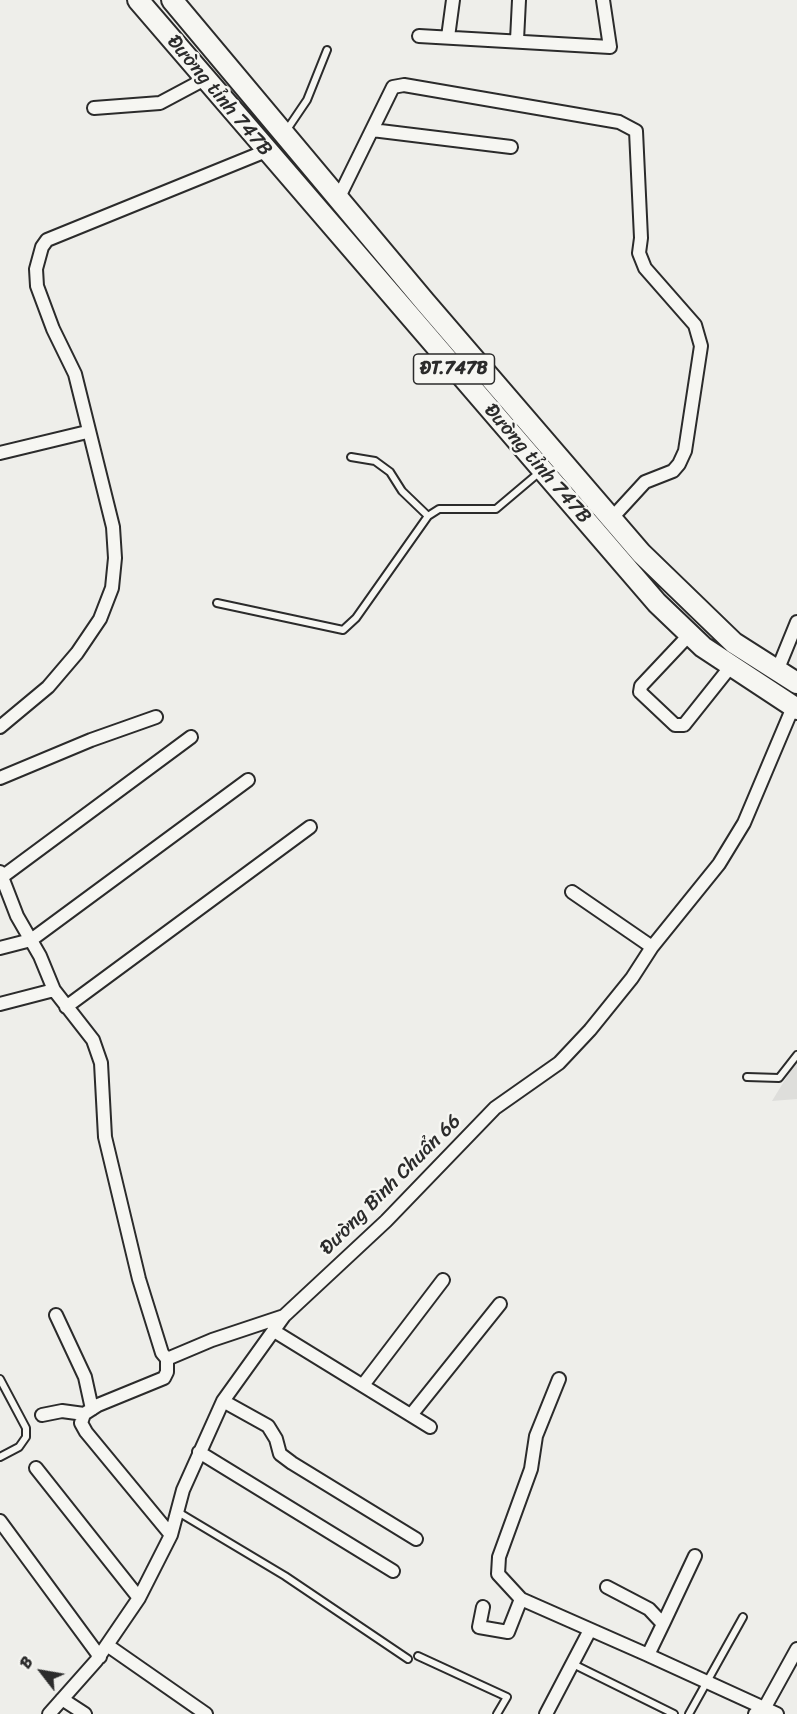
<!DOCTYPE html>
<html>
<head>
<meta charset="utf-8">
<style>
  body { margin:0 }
  #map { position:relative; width:797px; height:1714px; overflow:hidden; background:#eeeeea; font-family:Sriracha,sans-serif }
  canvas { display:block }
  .north { position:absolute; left:12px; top:1642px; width:60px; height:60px; -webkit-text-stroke:4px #f6f6f2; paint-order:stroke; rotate:301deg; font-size:16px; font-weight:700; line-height:24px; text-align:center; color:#2b2b2b }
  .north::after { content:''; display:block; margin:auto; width:21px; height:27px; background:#2b2b2b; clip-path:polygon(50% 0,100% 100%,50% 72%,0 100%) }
</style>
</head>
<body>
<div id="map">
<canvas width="797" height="1714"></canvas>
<div class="north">B</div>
</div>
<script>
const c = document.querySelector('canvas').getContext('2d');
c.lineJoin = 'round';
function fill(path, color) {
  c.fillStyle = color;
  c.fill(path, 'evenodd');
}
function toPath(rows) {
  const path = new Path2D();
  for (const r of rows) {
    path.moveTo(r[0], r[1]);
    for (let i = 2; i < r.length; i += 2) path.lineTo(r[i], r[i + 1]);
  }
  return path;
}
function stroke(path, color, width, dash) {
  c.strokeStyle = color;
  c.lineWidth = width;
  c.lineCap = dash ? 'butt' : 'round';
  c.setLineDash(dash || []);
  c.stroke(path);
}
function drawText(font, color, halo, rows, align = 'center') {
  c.font = font + ' Sriracha,sans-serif';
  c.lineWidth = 5;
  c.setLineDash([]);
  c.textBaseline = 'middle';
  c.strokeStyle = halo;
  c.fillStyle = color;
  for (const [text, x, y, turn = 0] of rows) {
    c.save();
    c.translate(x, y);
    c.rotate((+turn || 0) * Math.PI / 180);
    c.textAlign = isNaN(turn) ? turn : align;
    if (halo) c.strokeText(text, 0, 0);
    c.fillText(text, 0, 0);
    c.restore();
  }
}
const built = toPath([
  [797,1060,797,1099,772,1101]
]);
const lane = toPath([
  [286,131,307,100,327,50],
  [351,457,375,461,390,472,402,491,428,516],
  [217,603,343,630,356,618,428,516,439,509,496,509,541,471],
  [747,1077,779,1078,797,1055],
  [0,1379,26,1428,26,1437,19,1447,0,1457],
  [178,1512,285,1576,408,1659],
  [418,1656,507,1697,497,1714],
  [573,1664,674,1714],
  [689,1714,743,1617]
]);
const street = toPath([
  [419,36,610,47,603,0],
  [448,37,453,0],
  [517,40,519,0],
  [94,108,160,103,205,79],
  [372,130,511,147],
  [338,199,393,87,404,85,619,122,636,131,641,238,639,253,645,268,695,325,701,346,685,451,679,464,673,471,645,482,611,519],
  [0,453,87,432],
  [690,634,641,686,640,692,675,725,684,725,731,666],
  [777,671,797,622],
  [0,727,48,687,77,653,100,619,112,588,115,558,113,527,75,374,53,329,37,286,36,269,42,247,47,240,266,151],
  [0,778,91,740,156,717],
  [0,872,17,916,40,956,54,990,93,1040,101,1063,105,1137,139,1279,162,1353,167,1359,212,1340,284,1316],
  [2,877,191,737],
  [572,892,652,947],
  [0,948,31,940,248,780],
  [0,1004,54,990],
  [66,1007,310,827],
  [56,1315,85,1377,92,1409],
  [274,1331,430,1427],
  [167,1359,167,1372,164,1378,98,1405,84,1414,81,1423,86,1432,171,1535],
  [559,1379,536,1436,531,1469,499,1557,498,1574,521,1599,648,1655],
  [363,1385,443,1280],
  [223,1401,268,1426,276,1439,280,1454,292,1463,416,1539],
  [42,1415,62,1411,84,1414],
  [411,1415,500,1304],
  [199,1452,393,1571],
  [36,1468,139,1598],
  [0,1521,100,1657],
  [607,1587,649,1609,663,1624,648,1655,777,1714],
  [483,1607,479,1627,508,1632,521,1599],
  [663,1624,695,1556],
  [107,1645,206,1714],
  [62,1699,85,1714],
  [49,1714,96,1661,139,1598,171,1535,183,1490,223,1401,284,1316,386,1221,495,1108,559,1063,590,1030,632,978,652,947,719,864,744,823,793,707],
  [546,1714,590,1630],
  [755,1714,765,1707,797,1649]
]);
const primary = toPath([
  [138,0,657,603,703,647,797,709],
  [172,0,425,302,641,553,734,643,797,683]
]);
const shields = [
  [454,369,81]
];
const shieldNames = [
  ["ĐT.747B",454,369]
];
const streetNames = [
  ["Đường tỉnh 747B",219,96,50],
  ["Đường tỉnh 747B",537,464,49],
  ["Đường Bình Chuẩn 66",391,1185,-45]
];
fill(built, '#dededb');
stroke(lane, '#2b2b2b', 10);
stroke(street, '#2b2b2b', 16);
stroke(primary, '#2b2b2b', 24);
stroke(lane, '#f6f6f2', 6);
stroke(street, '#f6f6f2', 12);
stroke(primary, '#f6f6f2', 20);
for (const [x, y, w] of shields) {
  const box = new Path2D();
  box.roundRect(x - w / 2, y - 15, w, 30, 4.5);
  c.fillStyle = '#f6f6f2';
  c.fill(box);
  stroke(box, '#2b2b2b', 1.5);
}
drawText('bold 18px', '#2b2b2b', null, shieldNames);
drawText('20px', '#2b2b2b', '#f6f6f2', streetNames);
</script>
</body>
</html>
